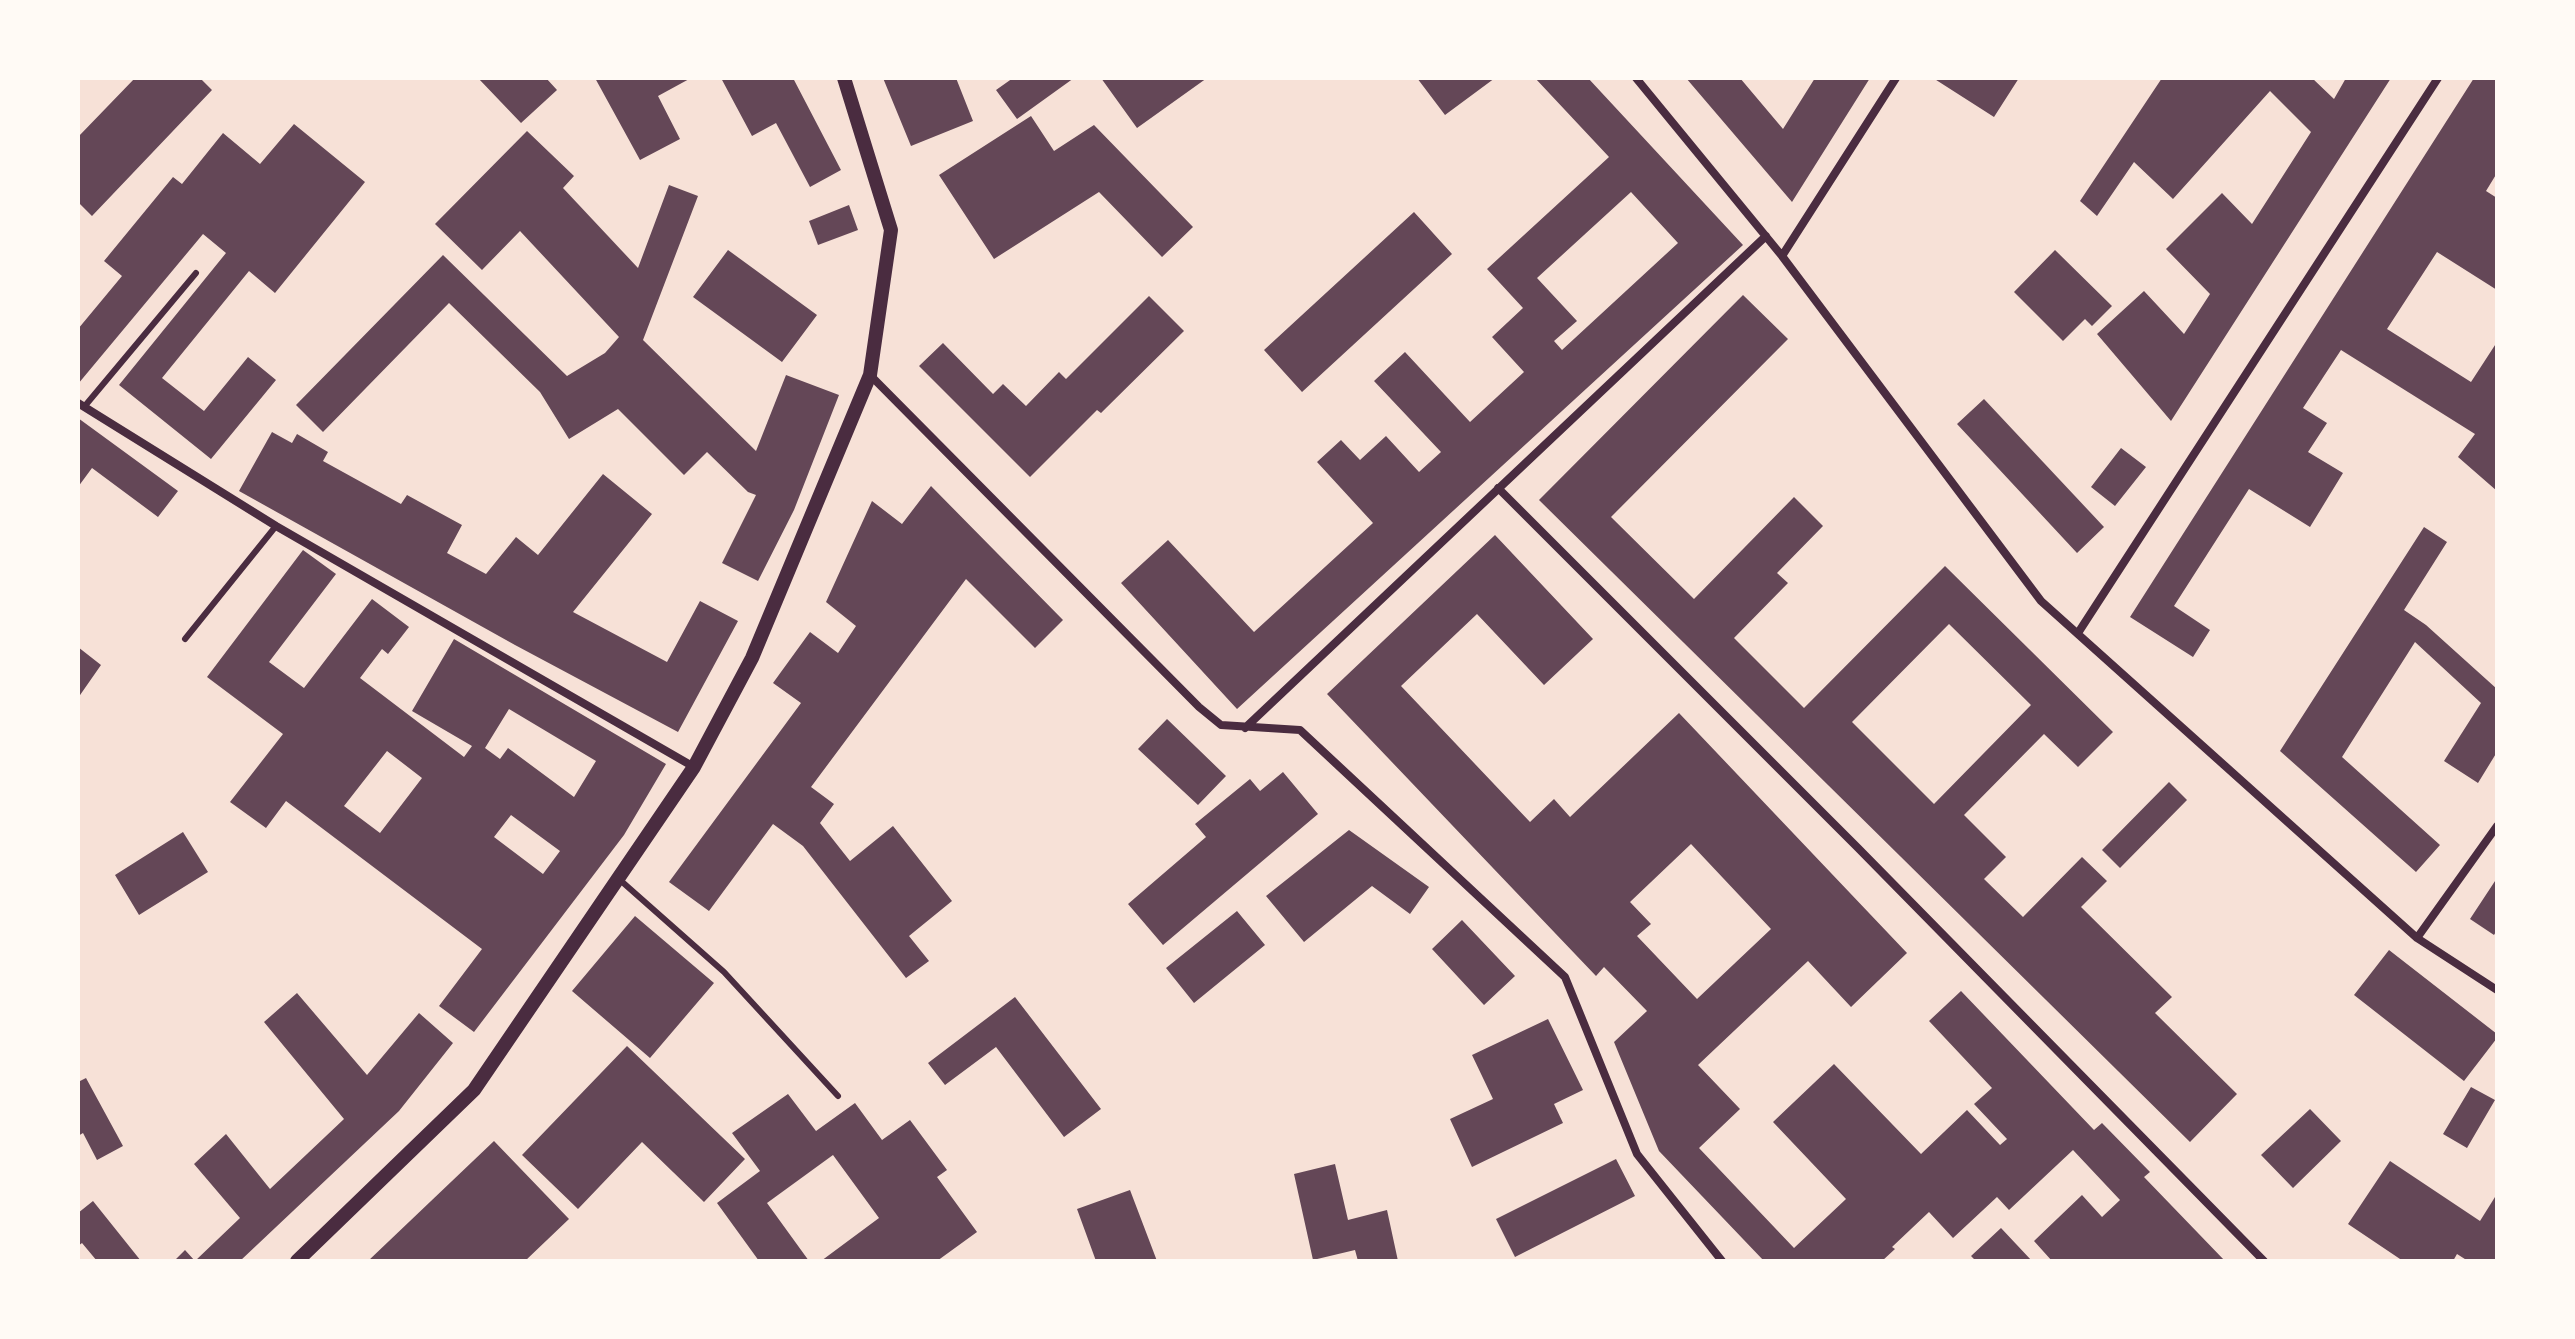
<!DOCTYPE html>
<html>
<head>
<meta charset="utf-8">
<style>
  body { margin:0 }
  #map { position:relative; width:2575px; height:1339px; overflow:hidden; background:#f7e1d7; font-family:"Golos Text",sans-serif }
  canvas { display:block }
  .frame { position:absolute; inset:0; border:80px solid #fffaf5; pointer-events:none }
</style>
</head>
<body>
<div id="map">
<canvas width="2575" height="1339"></canvas>
<div class="frame"></div>
</div>
<script>
const c = document.querySelector('canvas').getContext('2d');
c.lineJoin = 'round';
function fill(path, color) {
  c.fillStyle = color;
  c.fill(path, 'evenodd');
}
function toPath(rows) {
  const path = new Path2D();
  for (const r of rows) {
    path.moveTo(r[0], r[1]);
    for (let i = 2; i < r.length; i += 2) path.lineTo(r[i], r[i + 1]);
  }
  return path;
}
function stroke(path, color, width, dash) {
  c.strokeStyle = color;
  c.lineWidth = width;
  c.lineCap = dash ? 'butt' : 'round';
  c.setLineDash(dash || []);
  c.stroke(path);
}
const building = toPath([
  [135,78,200,78,212,90,92,216,78,202,78,137],
  [478,78,546,78,557,90,521,123],
  [595,78,691,78,658,96,680,139,640,160],
  [721,78,793,78,841,170,810,187,776,123,752,136],
  [883,78,956,78,973,121,911,146],
  [1013,78,1074,78,1017,119,996,90],
  [1101,78,1207,78,1137,128],
  [1417,78,1495,78,1445,115],
  [1535,78,1588,78,1743,245,1237,709,1121,583,1168,540,1254,632,1373,523,1317,462,1341,440,1360,460,1386,436,1419,472,1441,452,1374,381,1405,352,1470,422,1524,372,1492,337,1523,308,1487,269,1609,157],
  [1631,192,1678,243,1562,350,1554,341,1577,321,1537,278],
  [1686,78,1740,78,1783,129,1815,78,1870,78,1792,202],
  [1933,78,2019,78,1994,117],
  [2162,78,2312,78,2334,99,2346,78,2391,78,2171,421,2097,334,2144,291,2184,334,2210,294,2166,249,2222,193,2252,224,2311,132,2270,91,2173,199,2134,162,2097,216,2080,201],
  [2474,78,2497,78,2497,173,2486,191,2497,198,2497,290,2437,252,2387,329,2471,382,2497,342,2497,491,2458,457,2475,434,2341,350,2303,408,2327,423,2308,452,2343,473,2310,527,2249,489,2174,606,2210,630,2193,657,2130,617],
  [1031,116,1054,151,1094,125,1193,227,1162,257,1099,192,994,259,939,175],
  [294,124,365,182,275,293,249,271,162,378,204,411,248,357,276,380,211,459,119,385,226,253,203,234,78,384,78,329,122,276,104,261,173,177,182,184,223,133,260,164],
  [527,131,574,176,563,188,638,268,669,185,698,196,643,340,756,451,786,375,839,395,794,510,758,581,722,563,756,495,748,492,707,452,684,475,618,409,569,439,540,392,449,303,323,432,296,405,443,255,567,376,605,353,619,337,520,231,482,270,435,224],
  [849,205,858,230,818,245,809,221],
  [1414,212,1452,254,1302,392,1264,350],
  [728,250,817,315,782,362,693,297],
  [2055,250,2112,306,2092,326,2085,319,2063,341,2014,292],
  [1743,295,1788,339,1611,517,1694,599,1794,497,1823,526,1777,573,1788,583,1734,638,1804,708,1945,566,2113,732,2078,767,2044,734,1964,815,2006,857,1984,879,2023,917,2082,857,2107,881,2081,907,2172,997,2155,1013,2237,1094,2190,1142,1539,500],
  [1949,624,2031,705,1934,804,1852,722],
  [1149,296,1184,331,1101,413,1097,410,1030,477,919,366,943,343,993,394,1003,384,1026,406,1059,372,1066,379],
  [1984,399,2104,527,2077,553,1957,424],
  [78,418,178,491,158,517,92,468,78,487],
  [272,432,292,443,297,434,328,452,323,461,401,504,407,495,462,525,447,553,486,574,516,537,538,555,603,474,652,514,573,612,667,662,700,601,738,621,678,732,515,645,239,491],
  [2121,448,2146,467,2115,506,2091,487],
  [931,486,1063,620,1035,648,966,579,811,787,834,804,820,823,850,861,893,826,952,901,909,936,929,961,906,978,803,846,773,824,709,911,669,882,801,703,773,683,810,632,838,653,856,626,826,602,872,501,902,524],
  [2424,527,2447,542,2404,610,2426,625,2497,689,2497,752,2478,783,2444,761,2481,703,2415,642,2342,757,2440,845,2416,872,2280,751],
  [1495,535,1593,639,1544,685,1477,614,1401,686,1530,822,1554,799,1570,817,1679,713,1907,953,1851,1007,1808,961,1698,1065,1740,1109,1699,1148,1794,1248,1846,1199,1773,1122,1834,1064,1921,1154,1967,1110,2000,1145,2007,1139,1974,1104,1992,1088,1929,1021,1961,991,2094,1130,2102,1123,2150,1172,2144,1177,2225,1261,2052,1261,2034,1241,2082,1195,2102,1217,2120,1200,2073,1150,2009,1210,1997,1197,1953,1238,1929,1212,1892,1247,1895,1249,1882,1261,1764,1261,1659,1151,1614,1042,1647,1011,1604,967,1596,976,1327,694],
  [1691,844,1771,929,1697,999,1637,936,1651,924,1630,902],
  [303,550,336,574,269,662,304,688,372,599,409,627,388,654,382,649,360,678,464,757,472,746,412,711,454,639,666,764,624,835,474,1032,439,1006,482,949,286,801,266,828,230,802,283,734,207,677],
  [509,709,596,761,574,797,508,748,500,759,485,748],
  [387,751,422,778,380,833,344,806],
  [511,815,560,851,543,874,494,837],
  [78,647,101,665,78,698],
  [1167,719,1226,776,1198,805,1138,749],
  [1283,772,1318,814,1163,945,1128,904,1206,837,1195,824,1250,779,1260,791],
  [2169,782,2187,800,2120,868,2102,850],
  [1349,830,1429,887,1410,914,1372,886,1304,942,1266,896],
  [183,832,208,872,139,915,115,875],
  [2497,878,2497,930,2494,935,2470,919],
  [1237,911,1265,945,1194,1003,1166,968],
  [635,916,714,983,650,1058,572,991],
  [1462,920,1515,976,1484,1005,1432,949],
  [2389,950,2497,1034,2497,1038,2464,1081,2354,995],
  [297,993,367,1075,419,1013,453,1043,399,1111,240,1261,174,1261,185,1250,195,1261,240,1218,194,1164,226,1134,270,1189,344,1119,264,1022],
  [1015,997,1101,1109,1064,1137,996,1047,945,1085,928,1063],
  [1548,1019,1583,1090,1554,1104,1563,1123,1472,1167,1450,1119,1493,1099,1472,1055],
  [627,1046,745,1159,704,1202,642,1142,578,1209,522,1155],
  [86,1078,123,1146,97,1160,83,1133,78,1136,78,1082],
  [2471,1087,2495,1100,2467,1148,2443,1134],
  [788,1094,816,1131,855,1103,882,1140,910,1120,947,1170,937,1177,977,1232,937,1261,821,1261,879,1218,833,1155,767,1203,809,1261,759,1261,717,1203,760,1171,732,1133],
  [2310,1109,2341,1141,2293,1188,2261,1155],
  [494,1141,569,1219,525,1261,368,1261],
  [1616,1159,1635,1196,1515,1257,1496,1219],
  [2390,1161,2480,1221,2495,1197,2497,1199,2497,1261,2468,1261,2457,1254,2453,1261,2403,1261,2348,1224],
  [1335,1164,1348,1220,1387,1210,1398,1261,1358,1261,1355,1250,1313,1260,1294,1174],
  [1130,1190,1157,1261,1096,1261,1077,1209],
  [93,1201,141,1261,97,1261,82,1243,78,1246,78,1213],
  [2001,1228,2032,1261,1976,1261,1971,1256]
]);
const service = toPath([
  [84,407,196,273],
  [185,639,276,526],
  [620,880,724,972,838,1096]
]);
const minor = toPath([
  [1636,78,1782,256,2041,601,2417,938,2497,990],
  [1782,256,1896,78],
  [870,375,1199,707,1221,725,1300,730,1565,977,1637,1154,1722,1261],
  [78,403,276,526,694,767],
  [1498,488,1858,848,2264,1261],
  [2078,633,2438,78],
  [1245,728,1766,236],
  [2417,938,2497,826]
]);
const tertiary = toPath([
  [297,1261,474,1090,694,767,752,658,870,375,891,230,844,78]
]);
fill(building, '#644757');
stroke(service, '#4a2c40', 6);
stroke(minor, '#4a2c40', 8);
stroke(tertiary, '#4a2c40', 14);
</script>
</body>
</html>
